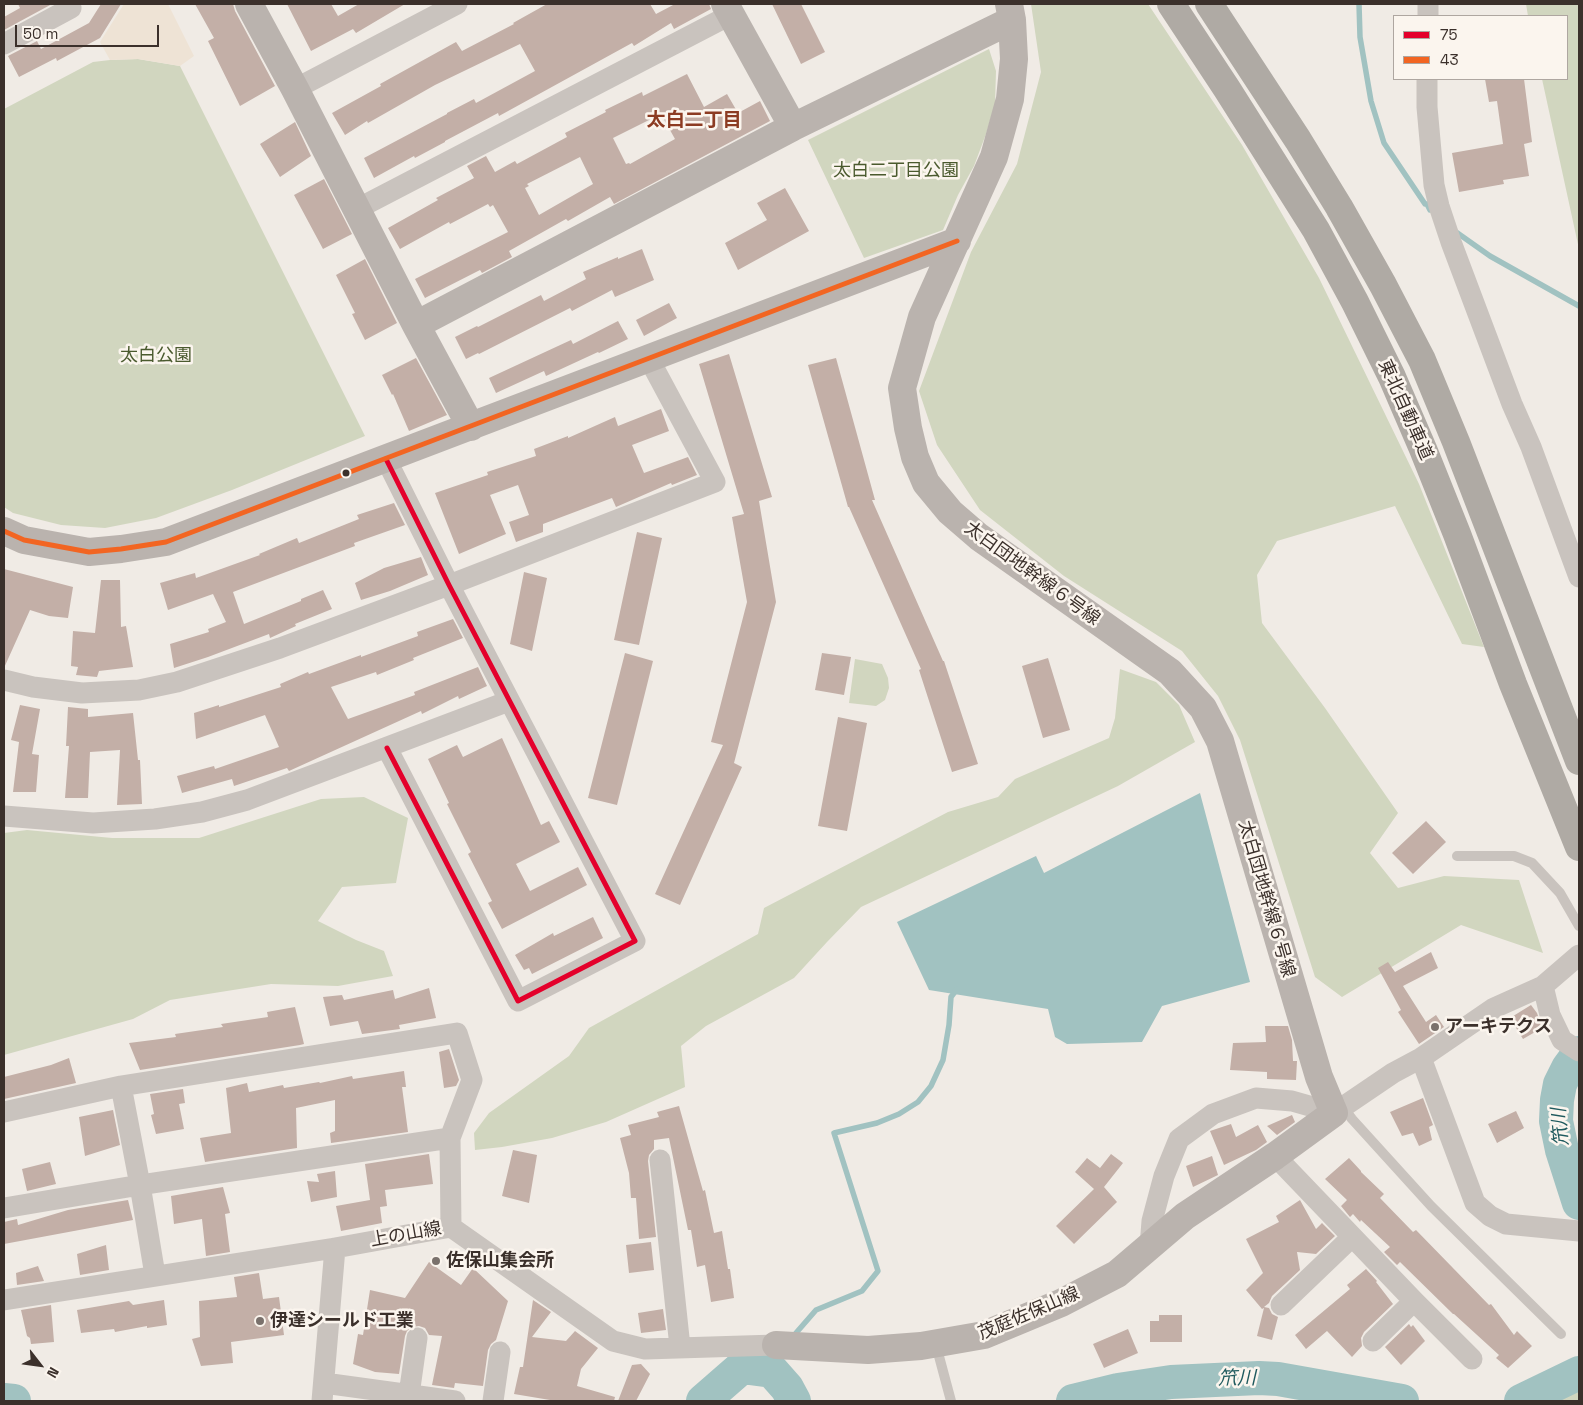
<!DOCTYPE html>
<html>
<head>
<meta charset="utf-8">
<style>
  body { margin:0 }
  #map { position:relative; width:1583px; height:1405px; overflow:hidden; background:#f0ebe5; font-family:"Space Grotesk",sans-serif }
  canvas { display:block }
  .frame { position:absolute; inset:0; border:5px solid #3b302b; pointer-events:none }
  .legend { position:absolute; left:1393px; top:15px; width:175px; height:65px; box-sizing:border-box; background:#fbf5ee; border:1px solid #aea6a0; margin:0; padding:6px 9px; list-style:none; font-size:15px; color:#3b302b }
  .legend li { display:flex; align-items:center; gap:10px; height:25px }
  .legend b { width:25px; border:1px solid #aea6a0 }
  .north { position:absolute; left:15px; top:1340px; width:50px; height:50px; -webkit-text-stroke:4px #fbf5ee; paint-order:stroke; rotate:120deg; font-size:14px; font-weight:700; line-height:20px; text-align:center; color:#3b302b }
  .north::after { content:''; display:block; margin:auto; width:18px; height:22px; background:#3b302b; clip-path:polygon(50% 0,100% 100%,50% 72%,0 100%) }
  .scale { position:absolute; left:15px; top:25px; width:144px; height:22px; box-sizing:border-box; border:2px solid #3b302b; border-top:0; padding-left:6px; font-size:15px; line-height:18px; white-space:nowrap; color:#3b302b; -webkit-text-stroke:4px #fbf5ee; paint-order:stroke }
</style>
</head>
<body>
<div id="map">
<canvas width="1583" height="1405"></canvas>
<div class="frame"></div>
<ul class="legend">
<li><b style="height:6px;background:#e4002b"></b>75</li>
<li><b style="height:6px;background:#f26522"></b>43</li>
</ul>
<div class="north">N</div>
<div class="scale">50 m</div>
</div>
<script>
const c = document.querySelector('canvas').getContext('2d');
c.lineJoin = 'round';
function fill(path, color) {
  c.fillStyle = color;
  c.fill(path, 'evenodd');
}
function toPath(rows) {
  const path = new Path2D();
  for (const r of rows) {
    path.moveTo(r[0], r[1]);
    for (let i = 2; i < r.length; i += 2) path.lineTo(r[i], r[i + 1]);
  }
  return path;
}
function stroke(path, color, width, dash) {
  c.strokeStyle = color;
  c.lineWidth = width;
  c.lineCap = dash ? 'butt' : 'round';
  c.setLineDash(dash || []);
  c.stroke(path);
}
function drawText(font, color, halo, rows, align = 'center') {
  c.font = font + ' "Space Grotesk","Noto Sans JP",sans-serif';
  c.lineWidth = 5;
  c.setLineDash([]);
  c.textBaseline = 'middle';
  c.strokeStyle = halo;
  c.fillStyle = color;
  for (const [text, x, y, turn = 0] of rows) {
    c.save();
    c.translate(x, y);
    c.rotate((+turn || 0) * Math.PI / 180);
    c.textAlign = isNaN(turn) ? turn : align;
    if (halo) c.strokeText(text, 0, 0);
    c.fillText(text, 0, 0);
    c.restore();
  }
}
const green = toPath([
  [1031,4,1148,4,1242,145,1319,278,1419,484,1484,647,1462,644,1395,506,1277,541,1257,575,1262,623,1325,708,1398,813,1370,853,1398,888,1444,876,1519,880,1543,953,1461,925,1342,997,1315,977,1240,740,1218,696,1182,651,1064,576,980,510,937,445,919,391,971,252,1017,164,1041,72],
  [1526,4,1579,4,1579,249,1542,79,1567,79,1567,16,1528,16],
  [989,49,996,71,995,104,986,134,974,166,958,195,943,230,864,258,808,140],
  [138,59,180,66,365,436,232,490,156,518,105,528,61,525,13,513,4,507,4,109,93,62,110,60],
  [855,659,882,664,888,678,889,688,885,700,876,706,849,703],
  [1120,669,1156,682,1179,705,1195,742,1118,786,861,907,827,942,794,978,706,1026,681,1046,685,1087,606,1122,552,1138,502,1147,475,1150,474,1133,489,1113,569,1056,589,1028,758,934,764,908,948,812,998,797,1015,779,1109,738,1115,718],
  [364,797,408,818,396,883,342,887,318,921,356,940,384,951,393,976,338,986,271,984,170,1000,133,1019,4,1055,4,833,27,830,112,838,199,838,321,799],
  [1579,1363,1579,1401,1535,1401]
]);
const plaza = toPath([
  [124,4,168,4,194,56,180,66,138,59,110,60,100,42]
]);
const water = toPath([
  [1200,793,1250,982,1162,1006,1142,1042,1067,1044,1055,1037,1048,1009,929,990,897,922,1036,856,1044,873]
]);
const stream = toPath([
  [1359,4,1360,37,1371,101,1384,143,1425,204,1427,204,1430,210],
  [1456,232,1490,256,1579,306],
  [796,1333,816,1310,862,1291,878,1271,834,1133,877,1123,899,1114,918,1102,931,1086,943,1060,949,1025,951,997,957,989],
  [772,1371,781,1359]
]);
const river = toPath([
  [1579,1053,1568,1068,1560,1084,1557,1100,1556,1121,1562,1150,1579,1203],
  [4,1400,14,1401],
  [703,1401,742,1367,772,1371,787,1388,794,1401],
  [1073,1401,1118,1390,1171,1382,1259,1378,1278,1379,1402,1401],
  [1521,1401,1579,1373]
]);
const building = toPath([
  [18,4,52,4,4,30,4,17,20,8],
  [101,4,121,4,100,38,57,61,56,58,19,77,8,56,37,41,41,49,89,23],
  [195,4,233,4,235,11,275,86,240,106,208,41,214,38],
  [287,4,331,4,338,16,359,4,405,4,356,33,353,29,311,51],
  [547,4,650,4,656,14,675,4,709,4,711,9,674,29,671,23,634,46,632,43,499,116,498,113,445,141,445,142,415,158,414,156,374,178,364,158,447,114,447,113,474,99,476,103,535,71,520,44,435,85,368,123,367,121,345,135,332,113,381,86,380,84,456,42,462,51,514,24,513,23],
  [772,4,801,4,825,52,801,64],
  [687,74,704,107,727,94,738,113,760,101,770,121,614,204,610,197,568,221,566,219,509,251,512,257,482,273,480,270,425,298,415,279,508,232,493,205,490,207,488,204,450,224,449,222,400,249,388,228,438,200,436,198,474,178,467,166,486,156,495,172,515,161,517,164,567,137,565,133,606,112,605,110,642,92,643,96],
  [661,114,675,139,630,164,629,163,626,164,613,138],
  [580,157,593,184,539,215,525,188,529,186,527,184],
  [1485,79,1524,79,1532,142,1524,144,1529,176,1503,180,1504,184,1459,192,1452,153,1503,144,1497,101,1489,102],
  [295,122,311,156,280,177,260,144],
  [324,179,352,234,323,249,294,195],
  [785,188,809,231,738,270,725,243,767,220,757,203],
  [642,249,654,280,615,297,612,290,572,311,570,308,479,354,478,353,466,359,455,337,477,326,478,327,541,295,544,301,586,279,583,272,618,257,618,259],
  [365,259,397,323,365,340,352,314,355,313,336,275],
  [669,303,677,318,644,336,636,320],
  [618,321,628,339,599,353,598,352,546,376,544,371,496,393,489,378,571,340,573,344],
  [729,354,772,497,759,501,776,602,734,763,742,767,680,905,655,894,723,745,711,742,747,602,732,517,744,514,699,364],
  [416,358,447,415,409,431,393,394,392,395,382,375],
  [836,358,875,500,872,500,943,661,944,661,978,764,952,772,919,670,921,669,849,507,848,507,808,365],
  [661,409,669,431,632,445,644,473,688,457,697,475,672,485,671,483,616,507,612,498,543,524,543,532,516,542,509,522,529,515,518,485,490,495,506,534,459,554,435,493,488,475,487,472,536,456,534,449,568,436,568,438,615,417,618,426],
  [394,503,405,525,354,543,355,546,233,592,244,624,301,601,301,599,323,590,332,609,295,624,296,626,270,638,269,634,208,657,174,668,170,644,209,632,208,629,226,622,213,594,168,610,160,583,195,573,196,578,260,555,259,554,297,538,299,543,359,519,357,515],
  [637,532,662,538,639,645,614,640],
  [421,557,428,575,390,591,361,600,355,583,384,568],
  [4,569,73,587,68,618,49,616,30,610,4,668],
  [524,572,547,578,532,651,510,644],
  [101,580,120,580,121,627,126,626,133,667,99,671,97,677,76,675,78,667,71,666,73,631,95,633],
  [453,619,463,638,413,658,414,660,377,675,376,672,331,687,348,719,415,695,414,692,478,667,487,686,459,699,458,696,422,714,421,711,289,771,287,768,234,786,232,779,182,793,177,776,214,766,215,769,279,747,265,715,196,739,194,713,219,705,219,707,281,687,280,684,308,672,309,674,361,655,361,657,418,636,417,632],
  [625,653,653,661,617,805,588,798],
  [822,653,851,657,844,695,815,690],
  [1048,658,1070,730,1043,738,1022,666],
  [20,705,40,709,32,754,39,755,36,792,13,792,19,742,11,740],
  [68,707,88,709,88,717,133,713,138,760,140,760,142,804,117,805,120,750,90,752,88,798,65,798,69,746,66,746],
  [838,717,867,723,847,831,818,826],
  [502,738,541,825,549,821,560,842,516,864,530,891,578,867,587,885,502,929,488,903,492,901,468,854,471,852,447,804,449,803,428,759,457,745,463,757],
  [1426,821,1446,842,1413,874,1392,853],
  [593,917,603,938,532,974,529,968,524,970,515,955,553,933,554,936],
  [1431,952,1438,968,1403,986,1426,1022,1436,1015,1444,1027,1419,1044,1398,1012,1401,1010,1378,968,1388,962,1395,972],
  [429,988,436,1018,399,1025,400,1029,362,1034,358,1021,330,1026,323,997,342,995,344,1000,393,990,395,999],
  [1531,1005,1537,1013,1542,1028,1523,1039,1510,1018],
  [295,1007,304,1044,300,1045,140,1070,129,1043,176,1037,175,1034,223,1027,221,1024,268,1017,267,1012],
  [1265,1026,1288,1026,1292,1040,1293,1061,1297,1061,1296,1080,1267,1079,1267,1072,1230,1070,1233,1043,1266,1042],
  [449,1049,459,1080,456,1086,444,1088,439,1052],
  [69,1058,76,1083,4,1099,4,1077,51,1065],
  [404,1071,406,1087,402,1087,408,1132,331,1143,330,1133,335,1131,335,1100,296,1108,297,1148,205,1162,200,1138,231,1133,226,1088,247,1083,249,1092,283,1085,284,1088,319,1082,320,1083,352,1076,353,1079],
  [183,1089,185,1103,179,1104,184,1129,156,1134,151,1115,154,1114,150,1094],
  [1423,1098,1433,1125,1429,1127,1432,1140,1419,1146,1413,1133,1402,1136,1390,1112],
  [679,1106,703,1191,705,1190,714,1233,722,1231,728,1269,730,1269,734,1298,711,1302,705,1265,697,1267,691,1230,688,1230,669,1138,654,1140,654,1149,649,1155,648,1161,656,1237,639,1239,636,1198,631,1198,629,1173,620,1138,631,1135,628,1125,659,1117,657,1112],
  [113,1110,120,1145,85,1156,79,1117],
  [1516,1111,1524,1128,1497,1143,1488,1124],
  [1292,1115,1295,1122,1277,1135,1267,1126],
  [1231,1124,1236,1137,1258,1125,1267,1142,1256,1150,1224,1165,1210,1131],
  [513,1150,537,1155,529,1203,502,1196],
  [429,1154,433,1184,385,1190,387,1206,380,1207,382,1223,341,1231,336,1206,370,1200,365,1164],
  [1111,1154,1123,1163,1104,1187,1117,1202,1074,1244,1056,1226,1094,1189,1075,1172,1087,1158,1100,1168],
  [1212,1156,1218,1175,1193,1187,1186,1166],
  [1349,1158,1361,1171,1361,1172,1384,1194,1380,1198,1413,1232,1416,1230,1489,1305,1491,1304,1514,1335,1517,1331,1532,1346,1508,1368,1496,1358,1499,1355,1454,1314,1453,1314,1400,1262,1397,1265,1384,1252,1390,1247,1361,1220,1360,1222,1353,1214,1350,1217,1341,1206,1347,1200,1325,1179],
  [50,1162,56,1184,27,1191,22,1169],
  [335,1171,337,1197,311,1202,307,1181,319,1182,317,1174],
  [223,1187,230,1213,225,1214,230,1252,206,1256,202,1219,174,1224,171,1196],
  [128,1200,133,1220,4,1244,4,1222,17,1219,18,1225,68,1210],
  [1300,1200,1316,1229,1322,1223,1335,1236,1316,1254,1297,1252,1300,1270,1272,1296,1269,1303,1264,1307,1269,1308,1272,1314,1278,1317,1272,1340,1257,1336,1264,1308,1262,1309,1246,1290,1263,1273,1246,1239,1279,1222,1276,1216],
  [651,1242,654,1270,629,1273,626,1245],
  [106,1245,109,1270,80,1275,77,1254],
  [429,1262,461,1285,473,1268,508,1301,496,1340,491,1344,488,1350,483,1386,455,1383,454,1388,432,1385,442,1336,429,1335,425,1328,419,1326,412,1327,407,1331,405,1336,399,1374,375,1372,353,1364,358,1334,363,1335,370,1290,405,1298],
  [38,1266,44,1281,17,1285,16,1273],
  [1366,1269,1377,1281,1376,1282,1393,1304,1364,1332,1361,1338,1362,1346,1352,1357,1327,1331,1306,1349,1295,1335,1350,1289,1347,1285],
  [259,1273,263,1299,279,1297,284,1335,231,1342,233,1363,201,1366,192,1339,200,1337,199,1301,237,1297,234,1277],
  [164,1300,167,1325,147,1328,147,1326,115,1332,114,1329,81,1333,77,1310,129,1301,133,1305],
  [533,1300,551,1312,532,1337,566,1341,575,1331,598,1348,581,1369,577,1386,615,1397,614,1401,556,1401,514,1394,520,1367,523,1367],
  [51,1305,54,1342,31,1344,30,1338,27,1336,21,1310],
  [663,1309,666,1330,641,1333,638,1313],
  [1159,1315,1182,1315,1182,1342,1150,1342,1150,1321,1159,1321],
  [1409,1324,1411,1327,1413,1325,1425,1341,1401,1365,1385,1347],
  [1128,1329,1138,1353,1104,1368,1093,1344],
  [641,1364,650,1374,636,1401,618,1401,632,1365]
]);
const lane = toPath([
  [1457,856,1514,856,1532,863,1560,893,1579,926],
  [1343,1107,1352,1119,1431,1206,1561,1334],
  [936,1345,951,1401]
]);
const street = toPath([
  [1428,16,1428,4],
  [4,44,71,8,69,4],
  [1427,79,1427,107,1434,185,1439,206,1451,242,1512,404,1531,447,1579,577],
  [295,89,457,4],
  [357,209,730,15],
  [386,459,449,585,635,941,518,1001,387,748],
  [4,680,33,687,82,693,139,690,177,682,280,648,449,585,715,482,649,359],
  [4,816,93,823,155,819,202,812,247,800,509,701],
  [1543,986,1550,1015,1562,1040,1579,1051],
  [1421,1058,1475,1203,1490,1216,1506,1224,1579,1231],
  [121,1086,140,1185,155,1275],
  [4,1112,121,1086,457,1033,472,1080,450,1138,451,1227],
  [1275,1156,1414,1301,1472,1359],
  [660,1160,680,1347],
  [4,1208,140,1185,450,1138],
  [1150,1247,1152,1221,1164,1176,1179,1139,1213,1114,1256,1098,1292,1101,1334,1113,1393,1073,1421,1058,1494,1008,1543,986,1579,955],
  [4,1300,335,1248,451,1227,613,1341,645,1349,776,1345],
  [1281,1305,1352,1237],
  [1373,1341,1414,1301],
  [324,1383,455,1401],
  [409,1395,417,1338],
  [322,1401,335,1248],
  [493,1401,500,1352]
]);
const secondary = toPath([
  [249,4,295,89,416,325,471,427],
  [725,4,793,127],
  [416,325,793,127,1012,20],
  [4,531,24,540,89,552,121,549,166,542,957,241],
  [776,1345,868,1350,921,1346,984,1335,1061,1303,1117,1274,1185,1216,1275,1156,1334,1113,1319,1077,1220,741,1203,708,1170,672,979,537,950,512,926,483,915,457,908,428,902,388,922,317,994,157,1010,99,1014,59,1012,20,1009,4]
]);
const highway = toPath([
  [1171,4,1227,89,1316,230,1355,302,1392,377,1423,449,1457,534,1513,684,1579,847],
  [1209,4,1298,140,1339,207,1383,285,1422,360,1456,442,1579,761]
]);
const bus1 = toPath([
  [386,459,449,585,635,941,518,1001,387,748]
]);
const bus2 = toPath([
  [4,531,24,540,89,552,121,549,166,542,957,241]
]);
const markers = [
  [346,473,4.5,"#3b302b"],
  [1435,1027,5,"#7a716c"],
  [436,1261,5,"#7a716c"],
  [260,1321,5,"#7a716c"]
];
const parkNames = [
  ["太白二丁目公園",896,171],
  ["太白公園",156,356]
];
const streetNames = [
  ["東北自動車道",1405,410,66],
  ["太白団地幹線６号線",1032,574,36],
  ["太白団地幹線６号線",1266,899,74],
  ["上の山線",406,1235,-10],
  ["茂庭佐保山線",1029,1314,-23]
];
const poiNames = [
  ["アーキテクス",1445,1027],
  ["佐保山集会所",446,1261],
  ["伊達シールド工業",270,1321]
];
const neighbourhoodNames = [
  ["太白二丁目",694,121]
];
const waterNames = [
  ["笊川",1561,1127,-95],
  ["笊川",1237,1379,-1]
];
fill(green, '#d1d6bf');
fill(plaza, '#eee3d5');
fill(water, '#a1c2c1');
stroke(stream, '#a1c2c1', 5.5);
stroke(river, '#a1c2c1', 34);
fill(building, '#c3afa7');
stroke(lane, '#c9c3be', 10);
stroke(street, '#c9c3be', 21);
stroke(secondary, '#bab3ae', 28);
stroke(highway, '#afaaa4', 28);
stroke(bus1, '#e4002b', 5);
stroke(bus2, '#f26522', 5);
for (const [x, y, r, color] of markers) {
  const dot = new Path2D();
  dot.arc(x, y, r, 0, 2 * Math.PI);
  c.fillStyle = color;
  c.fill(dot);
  stroke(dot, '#fbf5ee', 2);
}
drawText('18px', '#4a5a2e', '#fbf5ee', parkNames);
drawText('18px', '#3b302b', '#fbf5ee', streetNames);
drawText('bold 18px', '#3b302b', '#fbf5ee', poiNames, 'left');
drawText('bold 19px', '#8c3b22', '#fbf5ee', neighbourhoodNames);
drawText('italic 19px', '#1f5a5e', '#fbf5ee', waterNames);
</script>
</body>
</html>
